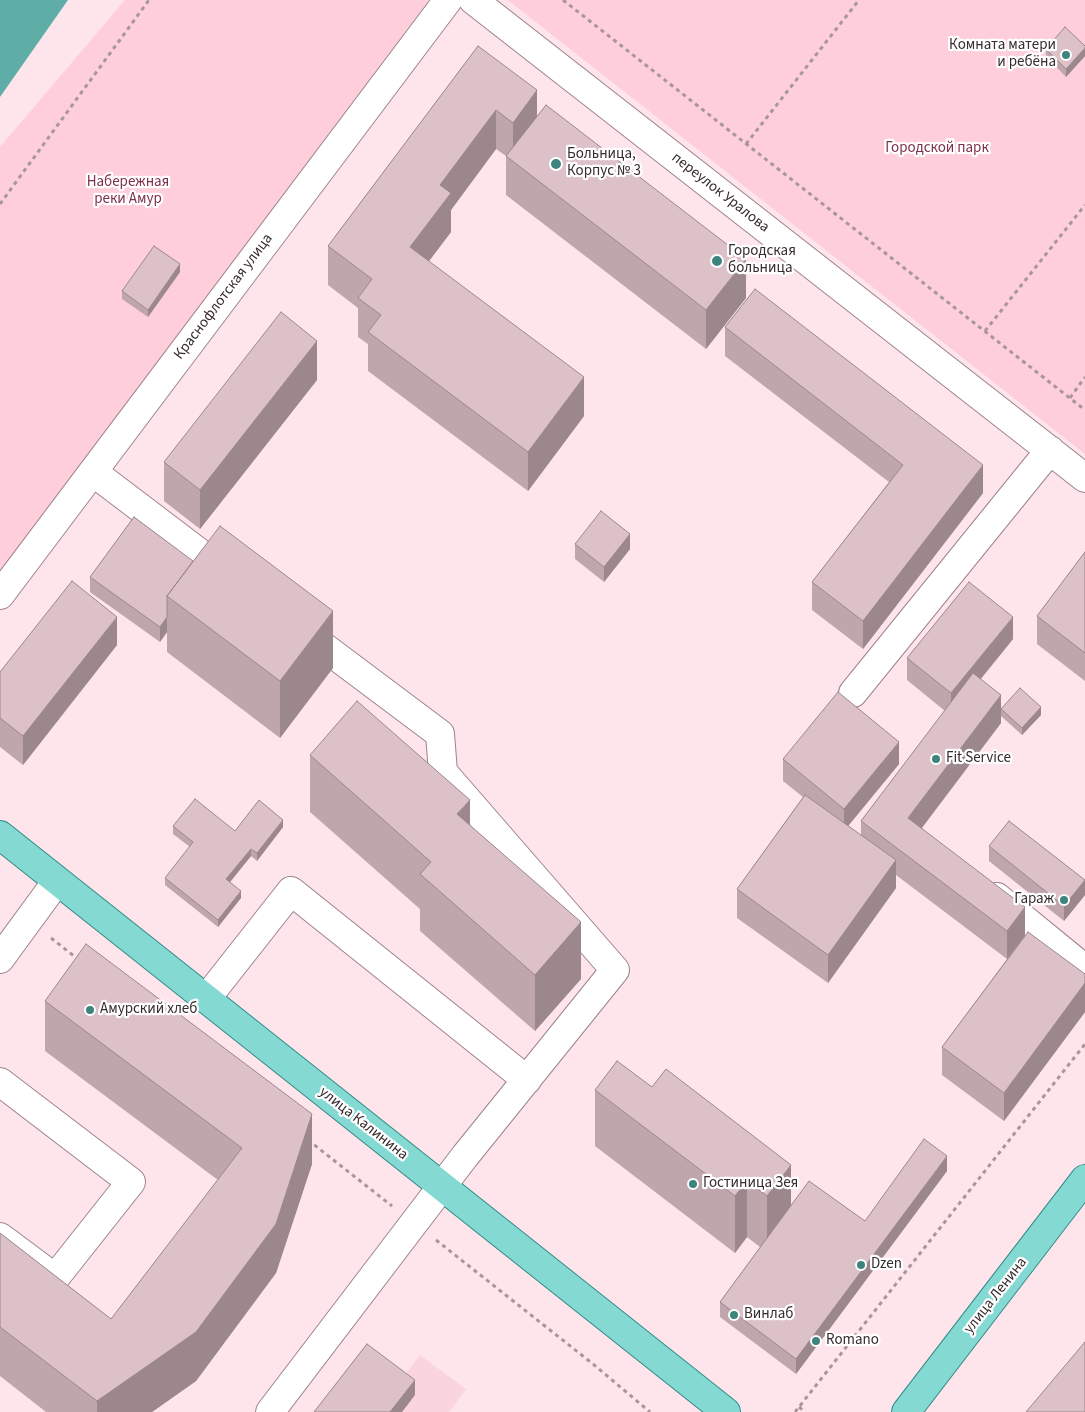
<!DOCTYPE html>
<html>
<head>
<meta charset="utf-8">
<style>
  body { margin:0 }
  canvas { display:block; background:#fde5eb }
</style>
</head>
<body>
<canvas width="1085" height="1412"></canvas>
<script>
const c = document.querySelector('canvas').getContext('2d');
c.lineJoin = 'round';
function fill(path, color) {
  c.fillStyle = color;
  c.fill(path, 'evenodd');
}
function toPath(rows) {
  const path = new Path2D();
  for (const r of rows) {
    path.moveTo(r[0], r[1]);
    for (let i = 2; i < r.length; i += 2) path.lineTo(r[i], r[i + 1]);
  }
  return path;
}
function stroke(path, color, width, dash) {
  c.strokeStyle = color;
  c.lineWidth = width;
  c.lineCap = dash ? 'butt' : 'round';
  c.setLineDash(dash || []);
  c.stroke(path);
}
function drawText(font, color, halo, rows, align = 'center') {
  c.font = font + ' "Source Sans 3",sans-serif';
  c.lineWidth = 4.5;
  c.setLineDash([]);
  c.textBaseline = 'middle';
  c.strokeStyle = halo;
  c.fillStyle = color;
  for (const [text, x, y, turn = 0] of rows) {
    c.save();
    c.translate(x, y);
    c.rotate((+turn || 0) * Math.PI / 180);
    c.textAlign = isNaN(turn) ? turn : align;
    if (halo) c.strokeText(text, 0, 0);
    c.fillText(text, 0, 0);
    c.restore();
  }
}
const built = toPath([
  [366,1344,405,1375,420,1355,466,1389,449,1412,314,1412]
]);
const green = toPath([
  [125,0,427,0,428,1,0,572,0,147],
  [508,0,1085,0,1085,454,509,1]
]);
const water = toPath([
  [0,0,68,0,0,97]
]);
const path = toPath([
  [563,0,1085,410],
  [746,144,859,0],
  [0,204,149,0],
  [985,331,1085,205],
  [1070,398,1085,377],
  [51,938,79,960],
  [308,1140,392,1206],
  [436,1240,593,1364,650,1412],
  [799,1407,805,1412],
  [795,1412,1085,1044]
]);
const minor = toPath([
  [473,0,1085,478],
  [93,472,230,576],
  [0,595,448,0],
  [853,693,1050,450],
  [997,897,1085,969],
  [0,959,57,881],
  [206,999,291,891,527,1080],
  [0,1082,131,1182,55,1278,0,1237],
  [270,1412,465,1156,615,970,443,772,440,734,304,632]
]);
const major = toPath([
  [0,835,726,1412],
  [906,1412,1085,1179]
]);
const wall = toPath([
  [478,46,537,116,746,298,706,349,506,195,506,156,496,149,451,210,451,232,429,261,584,416,528,491,368,371,368,344,358,337,358,308,328,285,328,246],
  [1085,46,1085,56,1066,77,1046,56,1046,49],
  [180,272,148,317,122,299,122,291],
  [725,327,983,493,863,649,812,610,812,582,889,482,725,356],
  [317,380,200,529,164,501,164,462],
  [134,517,333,668,280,738,167,652,167,632,160,642,90,592,90,577],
  [575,544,630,549,604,582,575,559],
  [1085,552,1085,681,1037,644,1037,616],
  [1013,639,981,679,1001,709,1041,715,1022,735,1001,716,1001,723,922,828,1025,935,1085,974,1085,1012,1004,1121,942,1075,942,1047,1007,959,896,875,896,888,828,983,737,918,737,889,803,797,783,781,783,759,899,764,848,826,861,835,861,821,945,711,907,680,907,658],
  [117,645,23,765,0,747,0,672],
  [310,755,470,825,581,979,535,1031,420,931,420,909,310,812],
  [173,826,235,831,283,827,257,861,251,856,230,882,241,898,218,927,165,885,165,878,190,847,173,834],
  [989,846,1085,895,1064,921,989,861],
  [45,1001,312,1164,276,1273,196,1381,152,1412,46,1412,0,1376,0,1233,111,1319,218,1180,45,1051],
  [595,1090,791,1205,865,1221,947,1171,796,1374,720,1317,720,1302,760,1247,747,1237,735,1253,595,1146]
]);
const shadedWall = toPath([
  [1085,48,1085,56,1066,77,1066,69],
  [537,90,537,129,513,161,513,123],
  [496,110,496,149,451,210,451,232,410,286,410,247,440,185],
  [746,259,746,298,706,349,706,310],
  [180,264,180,272,148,317,148,310],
  [317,341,317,380,200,529,200,490],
  [584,377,584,416,528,491,528,452],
  [983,465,983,493,863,649,863,621],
  [630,534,630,549,604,582,604,567],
  [333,611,333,668,280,738,280,681],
  [117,617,117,645,23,765,23,736],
  [167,617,167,632,160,642,160,627],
  [1013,617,1013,639,951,715,951,693],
  [1001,695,1001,723,908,846,908,818],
  [1041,707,1041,715,1022,735,1022,728],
  [899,742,899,764,844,831,844,809],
  [470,800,470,856,457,814],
  [283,820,283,827,257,861,257,853],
  [251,849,251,856,226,887,226,879],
  [896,860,896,888,828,983,828,955],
  [1085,880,1085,895,1064,921,1064,906],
  [241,891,241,898,218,927,218,920],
  [1025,907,1025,935,1007,959,1007,931],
  [581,922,581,979,535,1031,535,975],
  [1085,983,1085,1012,1004,1121,1004,1093],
  [312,1114,312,1164,276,1273,196,1381,152,1412,97,1412,97,1401],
  [947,1156,947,1171,796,1374,796,1359],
  [791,1165,791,1221,767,1253,767,1196],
  [747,1181,747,1237,735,1253,735,1196],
  [415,1380,415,1395,402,1412,390,1412]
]);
const building = toPath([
  [1065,27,1085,46,1085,48,1066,69,1046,49,1065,27],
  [478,46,537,90,513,123,496,110,440,185,451,193,410,247,584,377,528,452,368,332,381,315,358,298,372,279,328,246,478,46],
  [546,105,746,259,706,310,506,156,546,105],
  [154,246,180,264,148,310,122,291,154,246],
  [755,289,983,465,863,621,812,582,903,465,725,327,755,289],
  [281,312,317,341,200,490,164,462,281,312],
  [601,511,630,534,604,567,575,544,601,511],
  [134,517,193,561,167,596,167,617,160,627,90,577,134,517],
  [220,526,333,611,280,681,167,596,220,526],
  [1085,552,1085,653,1037,616,1085,552],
  [72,581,117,617,23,736,0,718,0,672,72,581],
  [969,582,1013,617,951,693,907,658,969,582],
  [973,673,1001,695,908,818,1025,907,1007,931,861,821,973,673],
  [1020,688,1041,707,1022,728,1001,709,1020,688],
  [838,692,899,742,844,809,783,759,838,692],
  [357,701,470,800,457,814,581,922,535,975,420,874,431,862,310,755,357,701],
  [805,795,896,860,828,955,737,889,805,795],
  [195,799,235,831,259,800,283,820,257,853,251,849,226,879,241,891,218,920,165,878,193,842,173,826,195,799],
  [1009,821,1085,880,1064,906,989,846,1009,821],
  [1028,932,1085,974,1085,983,1004,1093,942,1047,1028,932],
  [86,944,312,1114,276,1224,196,1332,97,1401,0,1327,0,1233,111,1319,242,1148,45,1001,86,944],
  [617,1061,652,1087,666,1069,791,1165,767,1196,747,1181,735,1196,595,1090,617,1061],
  [924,1139,947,1156,796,1359,720,1302,809,1181,865,1221,924,1139],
  [1085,1342,1085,1412,1026,1412,1085,1342],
  [367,1344,415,1380,390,1412,314,1412,367,1344]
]);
const markers = [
  [1066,55,5,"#3d847e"],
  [556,164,6,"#3d847e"],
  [717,261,6,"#3d847e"],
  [936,759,5,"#3d847e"],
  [1064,900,5,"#3d847e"],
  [90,1010,5,"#3d847e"],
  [693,1184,5,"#3d847e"],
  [861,1265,5,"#3d847e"],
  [734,1315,5,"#3d847e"],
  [816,1341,5,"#3d847e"]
];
const poiNames = [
  ["Комната матери",1056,46,"right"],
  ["и ребёна",1056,63,"right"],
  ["Больница,",567,155],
  ["Корпус № 3",567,172],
  ["Городская",728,252],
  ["больница",728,269],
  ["Fit Service",946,759],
  ["Гараж",1054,900,"right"],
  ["Амурский хлеб",100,1010],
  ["Гостиница Зея",703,1184],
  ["Dzen",871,1265],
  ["Винлаб",744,1315],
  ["Romano",826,1341]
];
const parkNames = [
  ["Городской парк",937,149],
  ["Набережная",128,183],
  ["реки Амур",128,200]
];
const streetNames = [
  ["переулок Уралова",720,193,38],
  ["Краснофлотская улица",224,297,-53],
  ["улица Калинина",363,1124,38],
  ["улица Ленина",996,1296,-52]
];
fill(built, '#fad5df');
fill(green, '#fecedb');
fill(water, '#5eaea7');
stroke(minor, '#9e838a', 30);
stroke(major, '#338b86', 30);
stroke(path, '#a8969a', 3, [4, 4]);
stroke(minor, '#fff', 28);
stroke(major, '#84d9d3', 28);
fill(wall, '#bea6ac');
fill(shadedWall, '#9b878c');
fill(building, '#ddc1c8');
stroke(building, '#9b878c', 1);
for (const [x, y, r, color] of markers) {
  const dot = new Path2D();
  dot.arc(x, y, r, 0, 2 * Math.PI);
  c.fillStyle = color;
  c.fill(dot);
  stroke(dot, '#fff', 2);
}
drawText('15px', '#362b2e', '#fff', poiNames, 'left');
drawText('15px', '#7d314d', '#fff', parkNames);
drawText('15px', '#362b2e', '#fff', streetNames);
</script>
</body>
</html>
